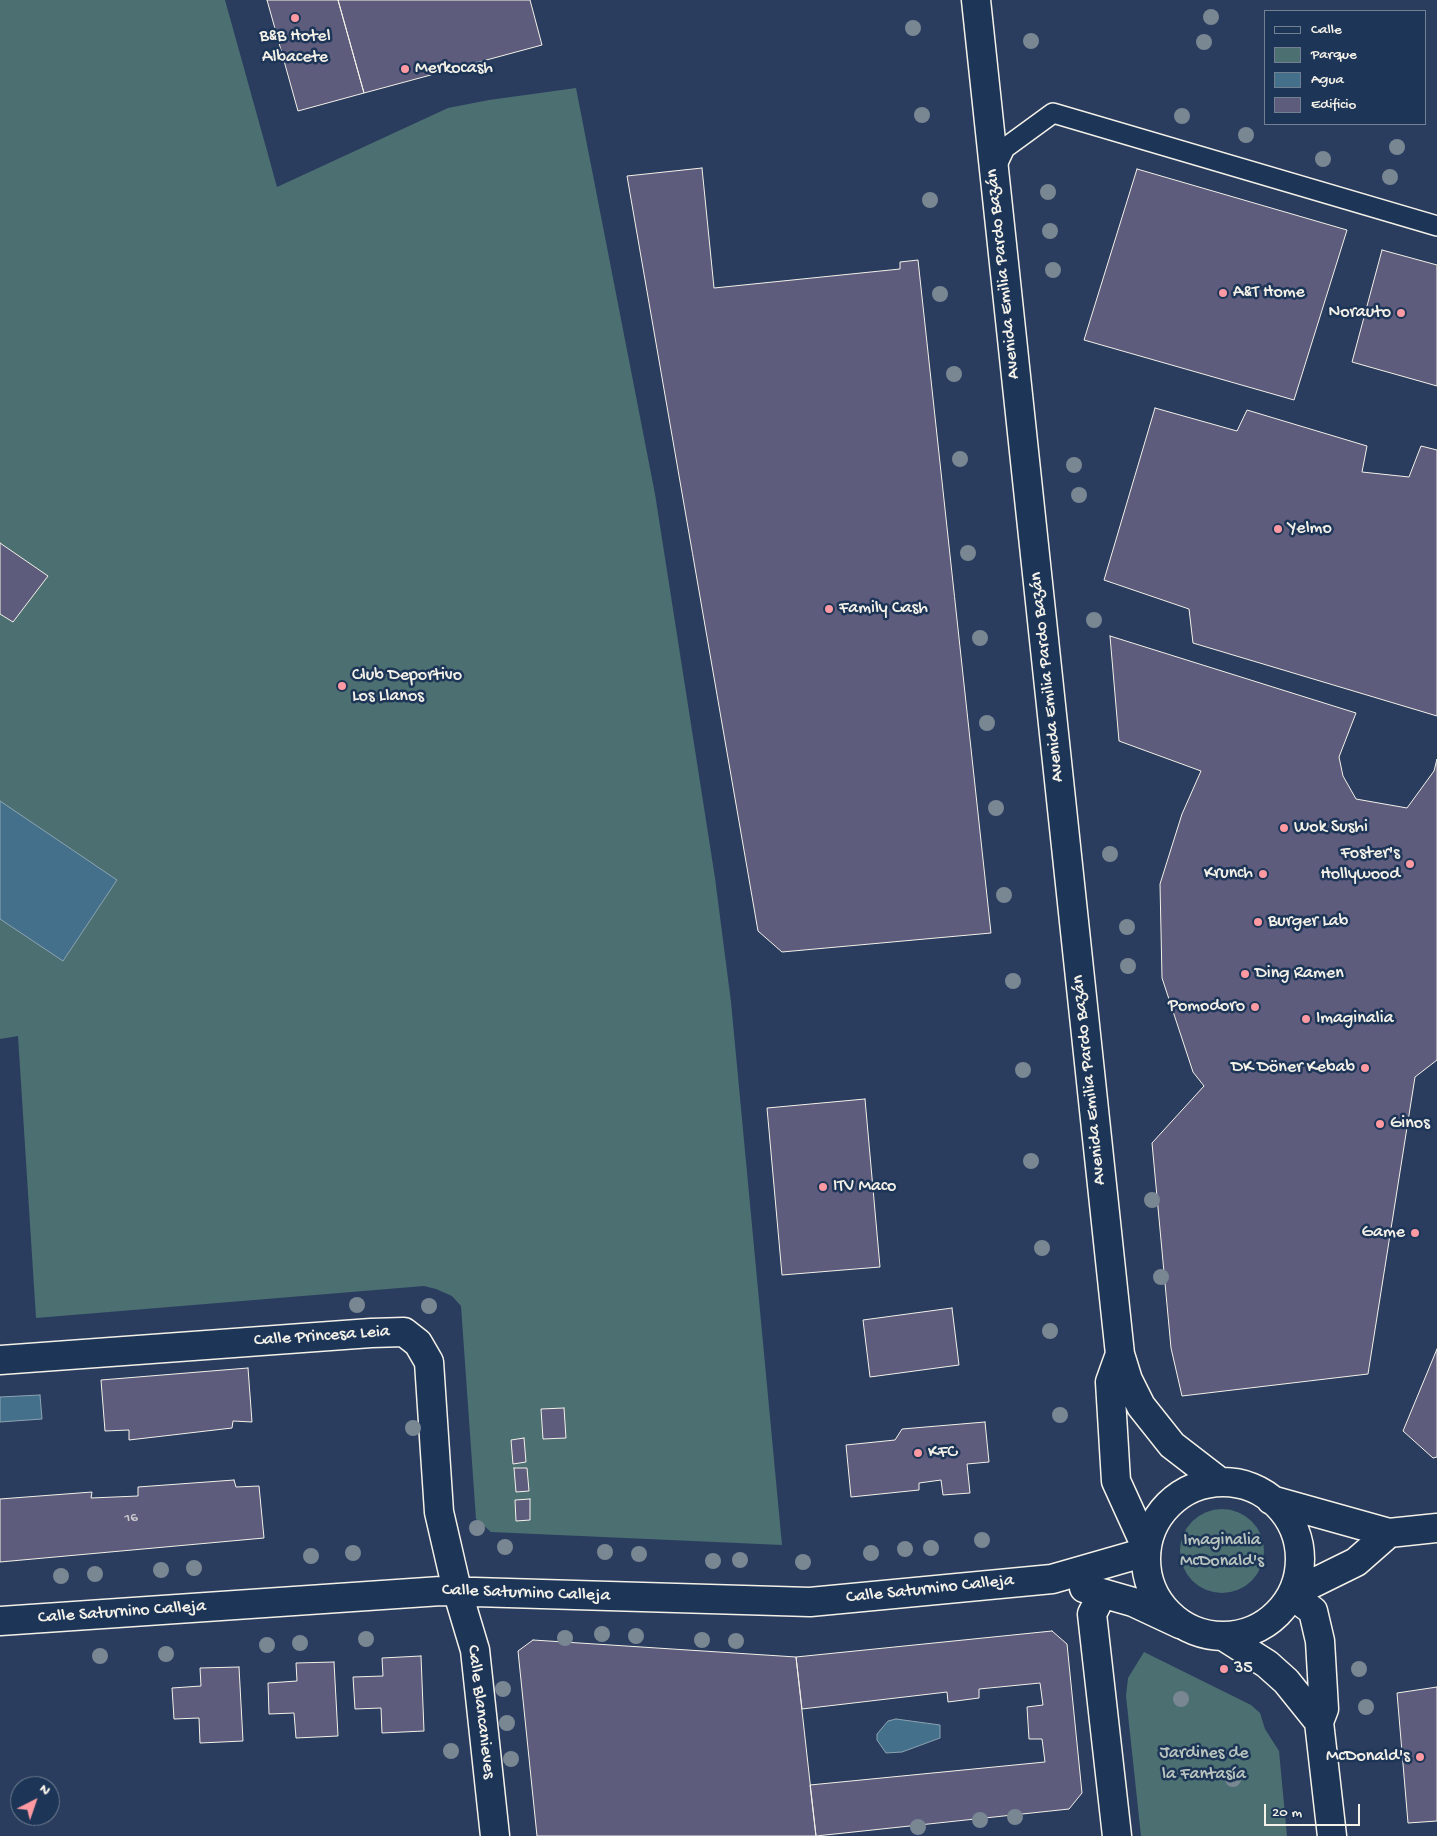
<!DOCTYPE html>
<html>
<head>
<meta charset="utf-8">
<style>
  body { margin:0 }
  #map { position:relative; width:1437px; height:1836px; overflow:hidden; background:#2a3d5f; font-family:"Gochi Hand",sans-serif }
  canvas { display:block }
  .legend { position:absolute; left:1264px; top:10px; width:162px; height:115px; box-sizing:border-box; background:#1d3557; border:1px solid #738091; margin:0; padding:6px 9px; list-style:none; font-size:15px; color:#f4f1e8 }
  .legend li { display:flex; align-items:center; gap:10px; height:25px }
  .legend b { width:25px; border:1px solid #738091 }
  .north { position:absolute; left:10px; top:1776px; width:50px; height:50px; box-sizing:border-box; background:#1d3557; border:1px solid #738091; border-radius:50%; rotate:41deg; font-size:14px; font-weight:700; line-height:20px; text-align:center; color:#f4f1e8 }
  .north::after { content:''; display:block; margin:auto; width:18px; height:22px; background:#ff9aa2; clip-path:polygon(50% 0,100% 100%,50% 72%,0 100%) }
  .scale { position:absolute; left:1264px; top:1804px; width:96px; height:22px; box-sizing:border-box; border:2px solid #f4f1e8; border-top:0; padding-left:6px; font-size:15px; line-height:18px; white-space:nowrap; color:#f4f1e8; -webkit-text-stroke:4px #1d3557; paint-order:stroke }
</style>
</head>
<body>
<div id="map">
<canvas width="1437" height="1836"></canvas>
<ul class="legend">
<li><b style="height:6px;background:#1d3557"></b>Calle</li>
<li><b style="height:14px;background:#4c6f71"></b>Parque</li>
<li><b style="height:14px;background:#45708c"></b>Agua</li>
<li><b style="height:14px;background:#5d5c7d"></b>Edificio</li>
</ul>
<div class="north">N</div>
<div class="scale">20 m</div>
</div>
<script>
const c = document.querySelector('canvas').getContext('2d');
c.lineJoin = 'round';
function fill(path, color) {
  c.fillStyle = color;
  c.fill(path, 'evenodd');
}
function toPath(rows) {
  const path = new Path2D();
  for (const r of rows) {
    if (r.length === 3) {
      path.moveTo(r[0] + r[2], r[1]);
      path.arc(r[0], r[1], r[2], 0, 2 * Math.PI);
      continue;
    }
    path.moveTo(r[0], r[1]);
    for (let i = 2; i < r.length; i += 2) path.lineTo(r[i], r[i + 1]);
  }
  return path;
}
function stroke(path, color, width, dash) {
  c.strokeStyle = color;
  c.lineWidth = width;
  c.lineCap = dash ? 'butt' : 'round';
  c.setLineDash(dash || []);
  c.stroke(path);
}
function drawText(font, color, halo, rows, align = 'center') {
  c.font = font + ' "Gochi Hand",sans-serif';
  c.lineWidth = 5;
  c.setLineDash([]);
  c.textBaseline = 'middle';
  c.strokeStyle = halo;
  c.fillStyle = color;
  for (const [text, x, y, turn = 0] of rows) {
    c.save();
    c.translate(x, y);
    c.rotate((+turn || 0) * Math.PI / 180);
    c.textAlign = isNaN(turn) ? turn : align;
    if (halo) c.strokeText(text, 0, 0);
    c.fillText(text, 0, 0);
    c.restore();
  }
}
const green = toPath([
  [0,0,225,0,277,187,448,108,489,100,576,88,655,494,715,878,731,1002,782,1545,491,1532,476,1519,461,1306,452,1296,436,1289,424,1286,36,1318,18,1036,0,1039],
  [1222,1551,42],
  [1144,1652,1251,1705,1260,1713,1265,1729,1279,1751,1287,1836,1141,1836,1126,1696,1128,1678]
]);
const water = toPath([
  [0,801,117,880,63,961,0,919,0,801],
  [40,1395,42,1419,0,1422,0,1397,40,1395],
  [896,1719,940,1725,940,1738,902,1752,886,1753,877,1740,877,1734,888,1721,896,1719]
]);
const building = toPath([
  [267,0,338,0,364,93,298,111,267,0],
  [338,0,530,0,542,45,364,93,338,0],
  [702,168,714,288,900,269,900,262,918,260,991,933,782,952,758,931,627,176,702,168],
  [1137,169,1347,230,1294,400,1084,340,1137,169],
  [1382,250,1437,265,1437,386,1352,362,1382,250],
  [1155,408,1237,431,1247,410,1367,446,1362,472,1409,477,1421,446,1437,450,1437,716,1193,643,1189,609,1104,580,1155,408],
  [0,543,48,576,13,622,0,614,0,543],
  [1110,636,1356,713,1339,757,1343,776,1356,799,1407,808,1434,771,1437,759,1437,1060,1415,1077,1368,1374,1182,1396,1171,1348,1152,1143,1204,1086,1193,1072,1162,978,1160,884,1182,814,1201,771,1119,741,1110,636],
  [865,1099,880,1267,782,1275,767,1108,865,1099],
  [952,1308,959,1365,870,1377,863,1320,952,1308],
  [1437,1349,1437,1457,1433,1458,1403,1431,1437,1349],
  [248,1368,252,1422,233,1421,232,1428,129,1440,129,1430,105,1431,101,1380,248,1368],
  [564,1408,566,1438,543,1439,541,1409,564,1408],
  [985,1422,989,1462,967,1464,970,1493,943,1495,941,1480,919,1483,919,1490,851,1497,846,1445,895,1440,902,1429,985,1422],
  [524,1438,526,1462,513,1464,511,1440,524,1438],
  [514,1468,527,1468,529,1491,516,1492,514,1468],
  [234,1480,236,1487,259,1486,264,1538,0,1562,0,1499,92,1492,91,1498,138,1496,138,1487,234,1480],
  [530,1499,530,1520,516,1521,515,1500,530,1499],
  [1052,1631,1067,1644,1082,1793,1069,1809,816,1836,810,1785,1045,1762,1042,1739,1029,1739,1027,1707,1043,1705,1040,1683,979,1689,979,1698,948,1702,947,1692,802,1709,796,1657,1052,1631],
  [533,1640,796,1657,816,1836,537,1836,518,1651,533,1640],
  [421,1656,424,1731,382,1733,381,1708,355,1709,353,1677,383,1676,382,1658,421,1656],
  [334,1662,338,1736,296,1738,294,1713,269,1714,268,1683,297,1681,296,1663,334,1662],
  [239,1667,243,1741,200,1743,199,1718,174,1719,172,1688,201,1686,200,1668,239,1667],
  [1437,1687,1437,1821,1408,1823,1397,1693,1437,1687]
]);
const lane = toPath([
  [995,169,1005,148,1053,113,1437,226]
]);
const street = toPath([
  [0,1360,371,1333,404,1332,418,1343,429,1362,439,1512,457,1590,475,1650,495,1836],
  [1084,1588,1133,1602,1180,1624],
  [1102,1594,1092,1614,1117,1836],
  [0,1621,441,1591,810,1602,1052,1579,1146,1552]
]);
const secondary = toPath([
  [976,0,1120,1354,1128,1380,1141,1406,1172,1445,1220,1482],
  [1120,1354,1110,1382,1116,1481,1146,1547],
  [1223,1559,77],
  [1271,1500,1389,1533,1437,1528],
  [1293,1593,1356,1562,1389,1533],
  [1292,1595,1313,1611,1320,1641,1324,1709,1319,1722,1332,1836],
  [1223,1636,1267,1664,1286,1681,1319,1722]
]);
const trees = [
  [1211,17],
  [913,28],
  [1031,41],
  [1204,42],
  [922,115],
  [1182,116],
  [1246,135],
  [1397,147],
  [1323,159],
  [1390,177],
  [1048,192],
  [930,200],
  [1050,231],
  [1053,270],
  [940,294],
  [954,374],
  [960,459],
  [1074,465],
  [1079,495],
  [968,553],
  [1094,620],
  [980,638],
  [987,723],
  [996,808],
  [1110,854],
  [1004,895],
  [1127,927],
  [1128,966],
  [1013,981],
  [1023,1070],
  [1031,1161],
  [1152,1200],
  [1042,1248],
  [1161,1277],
  [357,1305],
  [429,1306],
  [1050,1331],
  [1060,1415],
  [413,1428],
  [477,1528],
  [982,1540],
  [505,1547],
  [931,1548],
  [905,1549],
  [605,1552],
  [353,1553],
  [871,1553],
  [639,1554],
  [311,1556],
  [740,1560],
  [713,1561],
  [803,1562],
  [194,1568],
  [161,1570],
  [95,1574],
  [61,1576],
  [602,1634],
  [636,1636],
  [565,1638],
  [366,1639],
  [702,1640],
  [736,1641],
  [300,1643],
  [267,1645],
  [166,1654],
  [100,1656],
  [1359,1669],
  [503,1689],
  [1181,1699],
  [1366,1707],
  [507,1723],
  [451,1751],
  [511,1759],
  [1233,1779],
  [1015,1817],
  [980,1820],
  [918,1827]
];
const markers = [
  [295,18,5,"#ff9aa2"],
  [405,69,5,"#ff9aa2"],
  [1223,293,5,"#ff9aa2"],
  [1401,313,5,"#ff9aa2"],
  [1278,529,5,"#ff9aa2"],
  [829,609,5,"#ff9aa2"],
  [342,686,5,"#ff9aa2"],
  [1284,828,5,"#ff9aa2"],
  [1410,864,5,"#ff9aa2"],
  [1263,874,5,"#ff9aa2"],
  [1258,922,5,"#ff9aa2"],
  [1245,974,5,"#ff9aa2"],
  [1255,1007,5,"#ff9aa2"],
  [1306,1019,5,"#ff9aa2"],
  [1365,1068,5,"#ff9aa2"],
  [1380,1124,5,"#ff9aa2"],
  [823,1187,5,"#ff9aa2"],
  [1415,1233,5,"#ff9aa2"],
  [918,1453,5,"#ff9aa2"],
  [1224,1669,5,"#ff9aa2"],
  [1420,1757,5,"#ff9aa2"]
];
const numberNames = [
  ["16",131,1519]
];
const poiNames = [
  ["B&B Hotel",295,37,"center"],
  ["Albacete",295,58,"center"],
  ["Merkocash",415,69],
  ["A&T Home",1233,293],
  ["Norauto",1391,313,"right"],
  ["Yelmo",1288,529],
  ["Family Cash",839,609],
  ["Club Deportivo",352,676],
  ["Los Llanos",352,697],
  ["Wok Sushi",1294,828],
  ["Foster's",1400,854,"right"],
  ["Hollywood",1400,875,"right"],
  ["Krunch",1253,874,"right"],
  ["Burger Lab",1268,922],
  ["Ding Ramen",1255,974],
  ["Pomodoro",1245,1007,"right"],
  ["Imaginalia",1316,1019],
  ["DK Döner Kebab",1355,1068,"right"],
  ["Ginos",1390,1124],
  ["ITV Maco",833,1187],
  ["Game",1405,1233,"right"],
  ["KFC",928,1453],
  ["35",1234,1669],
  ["McDonald's",1410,1757,"right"]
];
const streetNames = [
  ["Avenida Emilia Pardo Bazán",1004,274,-96],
  ["Avenida Emilia Pardo Bazán",1048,677,-96],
  ["Avenida Emilia Pardo Bazán",1090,1080,-96],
  ["Calle Princesa Leia",322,1337,-4],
  ["Calle Saturnino Calleja",930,1590,-6],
  ["Calle Saturnino Calleja",526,1594,2],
  ["Calle Saturnino Calleja",122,1613,-4],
  ["Calle Blancanieves",480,1712,83]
];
const parkNames = [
  ["Imaginalia",1222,1541],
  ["McDonald's",1222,1562],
  ["Jardines de",1204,1754],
  ["la Fantasía",1204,1775]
];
fill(green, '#4c6f71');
fill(water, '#45708c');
stroke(water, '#8ba4b1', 1);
fill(building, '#5d5c7d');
stroke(building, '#f4f1e8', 1);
stroke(lane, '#f4f1e8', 22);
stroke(street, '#f4f1e8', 31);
stroke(secondary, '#f4f1e8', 31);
stroke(lane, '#1d3557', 19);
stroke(street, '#1d3557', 28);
stroke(secondary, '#1d3557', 28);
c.fillStyle = '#798793';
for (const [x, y] of trees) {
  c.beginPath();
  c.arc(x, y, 8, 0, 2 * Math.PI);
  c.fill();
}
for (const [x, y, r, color] of markers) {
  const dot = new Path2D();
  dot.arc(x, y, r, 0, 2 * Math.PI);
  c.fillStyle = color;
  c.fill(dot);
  stroke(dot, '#1d3557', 2);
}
drawText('15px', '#cecccd', null, numberNames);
drawText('18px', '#f4f1e8', '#1d3557', poiNames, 'left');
drawText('18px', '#f4f1e8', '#1d3557', streetNames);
drawText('18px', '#b9c4be', '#1d3557', parkNames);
</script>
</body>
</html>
